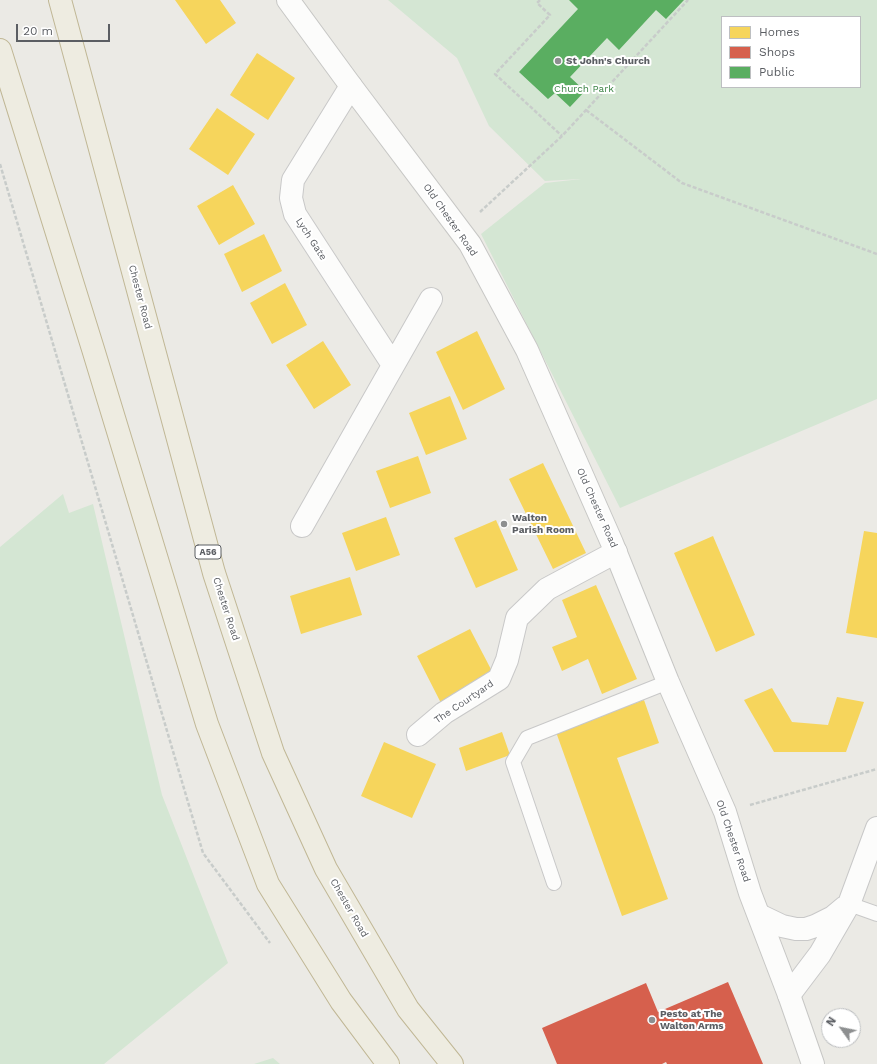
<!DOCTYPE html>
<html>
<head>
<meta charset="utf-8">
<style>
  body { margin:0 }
  #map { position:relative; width:877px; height:1064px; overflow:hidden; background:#ebeae5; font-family:"Work Sans",sans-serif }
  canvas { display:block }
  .legend { position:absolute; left:721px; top:16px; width:140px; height:72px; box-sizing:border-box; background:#fff; border:1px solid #bdbfc1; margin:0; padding:5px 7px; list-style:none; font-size:12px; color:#5b5e63 }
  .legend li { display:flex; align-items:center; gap:8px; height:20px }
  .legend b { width:20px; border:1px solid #bdbfc1 }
  .north { position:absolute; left:821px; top:1008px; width:40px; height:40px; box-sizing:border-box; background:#fff; border:1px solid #bdbfc1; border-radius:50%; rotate:303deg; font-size:11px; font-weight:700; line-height:16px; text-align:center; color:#5b5e63 }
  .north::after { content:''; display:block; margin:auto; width:14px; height:18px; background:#8d8f90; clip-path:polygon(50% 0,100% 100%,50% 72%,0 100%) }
  .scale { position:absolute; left:16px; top:24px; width:94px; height:18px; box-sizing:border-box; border:2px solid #5b5e63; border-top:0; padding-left:5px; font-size:12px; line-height:14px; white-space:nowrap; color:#5b5e63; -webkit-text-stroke:3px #fff; paint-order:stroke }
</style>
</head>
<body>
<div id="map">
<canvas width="877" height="1064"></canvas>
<ul class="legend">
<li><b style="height:11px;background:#f6d55c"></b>Homes</li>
<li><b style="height:11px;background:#d6604d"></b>Shops</li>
<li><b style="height:11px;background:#5aae61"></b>Public</li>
</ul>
<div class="north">N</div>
<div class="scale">20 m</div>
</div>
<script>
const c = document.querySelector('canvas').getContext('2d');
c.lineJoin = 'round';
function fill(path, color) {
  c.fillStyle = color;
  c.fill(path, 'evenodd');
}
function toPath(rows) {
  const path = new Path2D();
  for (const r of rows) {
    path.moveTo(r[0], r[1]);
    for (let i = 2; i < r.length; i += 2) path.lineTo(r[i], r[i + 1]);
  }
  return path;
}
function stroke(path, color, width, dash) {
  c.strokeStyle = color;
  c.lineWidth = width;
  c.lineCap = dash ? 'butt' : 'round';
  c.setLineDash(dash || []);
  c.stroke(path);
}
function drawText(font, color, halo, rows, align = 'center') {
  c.font = font + ' "Work Sans",sans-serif';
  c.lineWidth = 4;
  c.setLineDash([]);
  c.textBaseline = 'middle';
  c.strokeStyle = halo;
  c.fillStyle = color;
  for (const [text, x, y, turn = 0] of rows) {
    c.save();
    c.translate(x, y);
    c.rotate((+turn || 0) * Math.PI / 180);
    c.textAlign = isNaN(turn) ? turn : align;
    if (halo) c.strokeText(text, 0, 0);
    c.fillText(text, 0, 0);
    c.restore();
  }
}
const green = toPath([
  [388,0,877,0,877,399,620,508,481,234,545,183,581,179,545,181,489,126,457,58],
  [722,17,860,17,860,87,722,87],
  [63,494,69,513,93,504,162,795,228,963,104,1064,0,1064,0,547],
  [273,1058,280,1064,254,1064]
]);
const homes = toPath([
  [175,0,220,0,236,23,206,44],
  [257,53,295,78,268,120,230,95],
  [217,108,255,134,228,175,189,149],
  [233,185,255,224,219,245,197,206],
  [264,234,282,271,242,292,224,254],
  [285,283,307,325,272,344,250,303],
  [477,331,505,389,463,410,436,352],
  [323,341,351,385,314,409,286,365],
  [450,396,467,439,426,455,409,413],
  [418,456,431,493,390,508,376,471],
  [543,463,586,553,553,569,509,479],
  [386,517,400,555,356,571,342,533],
  [496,520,518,570,476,588,454,538],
  [864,531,877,533,877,638,846,633],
  [713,536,755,635,716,652,674,553],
  [350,577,362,615,301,634,290,596],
  [596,585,637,679,602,694,588,659,562,671,552,647,577,637,562,600],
  [470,629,495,677,442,705,417,656],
  [772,688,792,722,828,725,837,697,864,702,846,752,774,752,744,700],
  [644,700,659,743,617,758,668,899,622,916,556,732],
  [502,732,510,755,466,771,459,748],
  [384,742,436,764,412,818,361,796]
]);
const shops = toPath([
  [728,982,763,1064,667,1064,666,1062,662,1064,557,1064,542,1028,646,983,658,1012]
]);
const public = toPath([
  [569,0,684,0,666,19,656,10,619,50,607,38,570,77,585,91,570,107,555,93,548,99,519,72,578,9]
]);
const path = toPath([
  [540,0,537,3,550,15,495,74,562,136],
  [586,110,682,183,877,254],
  [0,164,203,853,270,943],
  [480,212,562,136,688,0],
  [750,805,877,769]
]);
const lane = toPath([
  [554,883,513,762,527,738,668,682],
  [849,904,877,914]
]);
const street = toPath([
  [351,86,293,180,291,198,295,214,393,365],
  [302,526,431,299],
  [418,735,444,713,499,679,507,660,517,618,547,589,616,552],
  [759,915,782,926,796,929,806,929,815,926,833,917,845,907],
  [789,995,820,954,849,904,877,828]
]);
const secondary = toPath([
  [288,0,351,86,470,244,527,350,612,543,668,682,725,812,750,893,789,995,813,1064]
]);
const highway = toPath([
  [60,0,214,573,273,753,326,869,408,1009,452,1064],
  [0,50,93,349,207,724,268,884,341,1001,388,1064]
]);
const markers = [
  [558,61,4,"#8d8f90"],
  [504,524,4,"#8d8f90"],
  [652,1020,4,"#8d8f90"]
];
const shields = [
  [208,552,26]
];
const shieldNames = [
  ["A56",208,552]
];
const poiNames = [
  ["St John's Church",566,61],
  ["Walton",512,518],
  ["Parish Room",512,530],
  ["Pesto at The",660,1014],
  ["Walton Arms",660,1026]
];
const parkNames = [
  ["Church Park",584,89]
];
const streetNames = [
  ["Old Chester Road",450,220,55],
  ["Lych Gate",311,239,57],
  ["Chester Road",140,297,75],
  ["Old Chester Road",597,508,66],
  ["Chester Road",226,609,72],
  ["The Courtyard",464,702,-34],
  ["Old Chester Road",733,841,71],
  ["Chester Road",349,908,60]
];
fill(green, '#d4e6d3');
fill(homes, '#f6d55c');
fill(shops, '#d6604d');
fill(public, '#5aae61');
stroke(lane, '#c8c8c8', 16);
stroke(street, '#c8c8c8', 24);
stroke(secondary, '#c7c7c5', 24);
stroke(highway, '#c0b795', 24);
stroke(path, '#c8ccca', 2.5, [4, 2]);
stroke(lane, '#fcfcfb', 14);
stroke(street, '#fcfcfb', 22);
stroke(secondary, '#fcfcfb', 22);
stroke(highway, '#eeece1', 22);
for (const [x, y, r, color] of markers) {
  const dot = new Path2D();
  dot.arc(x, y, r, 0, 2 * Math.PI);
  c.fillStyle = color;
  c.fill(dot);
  stroke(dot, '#fff', 1.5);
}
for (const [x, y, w] of shields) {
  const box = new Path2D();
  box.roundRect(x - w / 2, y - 7, w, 14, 3);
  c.fillStyle = '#fff';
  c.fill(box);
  stroke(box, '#5b5e63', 1);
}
drawText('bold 9px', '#5b5e63', null, shieldNames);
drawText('bold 10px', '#5b5e63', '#fff', poiNames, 'left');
drawText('10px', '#3a8344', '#fff', parkNames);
drawText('10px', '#5b5e63', '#fff', streetNames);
</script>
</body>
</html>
